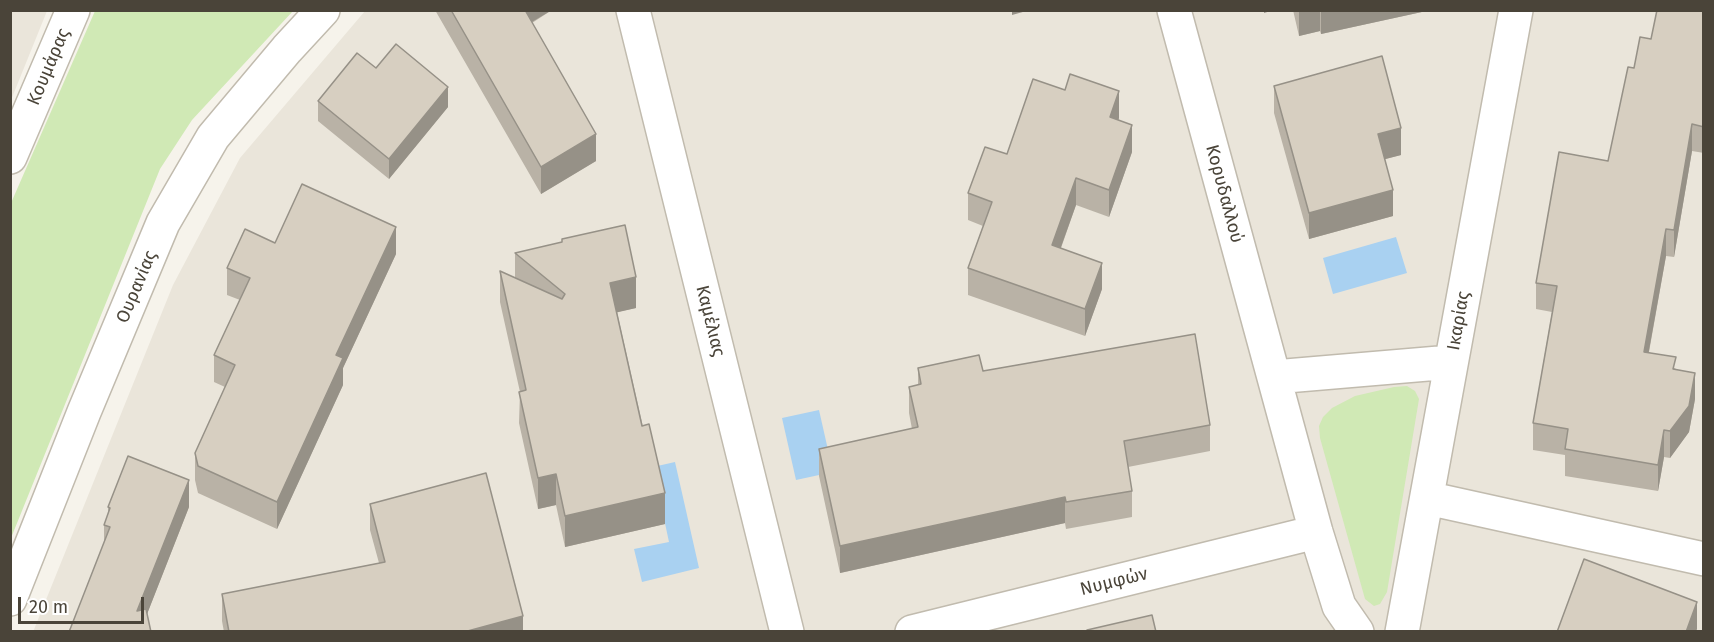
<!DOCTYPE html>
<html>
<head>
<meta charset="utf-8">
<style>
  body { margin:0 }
  #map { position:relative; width:1714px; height:642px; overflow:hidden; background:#f6f3eb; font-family:"Fira Sans",sans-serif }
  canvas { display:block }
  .frame { position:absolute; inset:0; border:12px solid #4a4439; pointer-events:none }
  .scale { position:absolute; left:18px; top:597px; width:126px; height:27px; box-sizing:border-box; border:3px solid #4a4439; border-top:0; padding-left:8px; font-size:18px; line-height:21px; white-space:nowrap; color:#4a4439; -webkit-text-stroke:4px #fff; paint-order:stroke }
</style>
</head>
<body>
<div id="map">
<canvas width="1714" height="642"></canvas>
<div class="frame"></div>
<div class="scale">20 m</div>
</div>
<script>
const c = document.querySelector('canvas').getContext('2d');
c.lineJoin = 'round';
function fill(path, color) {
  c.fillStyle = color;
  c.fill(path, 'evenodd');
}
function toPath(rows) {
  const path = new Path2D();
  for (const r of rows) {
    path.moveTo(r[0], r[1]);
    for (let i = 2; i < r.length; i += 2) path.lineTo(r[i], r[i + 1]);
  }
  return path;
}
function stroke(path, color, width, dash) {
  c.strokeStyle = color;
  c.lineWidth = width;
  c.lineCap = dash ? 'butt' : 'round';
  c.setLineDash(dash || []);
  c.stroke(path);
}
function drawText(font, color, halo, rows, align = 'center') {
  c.font = font + ' "Fira Sans",sans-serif';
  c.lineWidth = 5;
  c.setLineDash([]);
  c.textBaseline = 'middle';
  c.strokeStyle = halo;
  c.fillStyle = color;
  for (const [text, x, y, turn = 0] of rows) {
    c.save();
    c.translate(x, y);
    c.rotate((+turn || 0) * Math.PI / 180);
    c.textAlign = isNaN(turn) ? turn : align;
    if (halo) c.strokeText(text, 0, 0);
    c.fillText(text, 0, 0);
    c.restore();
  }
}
const residential = toPath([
  [11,10,47,11,11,100,10,11],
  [365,11,1703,11,1703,631,33,632,173,285,240,158]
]);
const green = toPath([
  [95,11,293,11,192,120,160,169,11,538,11,203],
  [1407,386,1415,391,1419,399,1387,592,1380,604,1374,606,1365,599,1320,438,1319,426,1323,417,1332,408,1355,396,1394,387]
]);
const water = toPath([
  [1396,237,1407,273,1333,294,1323,258],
  [819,410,833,472,796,480,782,418],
  [675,462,699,568,642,582,634,549,669,542,653,467]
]);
const minor = toPath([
  [633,10,787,632],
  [1174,10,1316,532,1339,606,1357,632],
  [10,157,73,10],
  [1274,377,1451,362],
  [1427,498,1704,559],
  [10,599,84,412,163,223,213,137,287,49,323,10],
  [912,632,1316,532],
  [1402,632,1516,10]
]);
const wall = toPath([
  [435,10,552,10,532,23,596,161,541,194],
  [1293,10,1431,10,1321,34,1320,31,1299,36],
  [1704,10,1704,153,1692,151,1674,257,1666,256,1649,352,1676,369,1695,399,1689,432,1670,458,1664,457,1658,491,1565,476,1565,455,1533,450,1533,423,1552,312,1536,309,1536,283,1608,161,1634,68],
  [376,68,448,107,389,179,318,121,318,101],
  [1274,86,1401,155,1385,159,1393,216,1309,239,1274,113],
  [1119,118,1118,120,1132,152,1109,217,1076,205,1061,248,1102,289,1085,336,968,295,968,268,983,226,968,220,968,193,1007,154],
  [275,243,396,254,343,368,343,385,277,529,198,493,195,480,195,453,225,387,214,382,214,355,240,300,227,295,227,268],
  [515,253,636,308,617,312,665,524,565,547,556,505,538,509,519,423,520,392,500,302,500,271,515,278],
  [918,368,983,371,1210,425,1210,451,1128,467,1132,491,1132,517,1066,529,1065,523,840,573,819,476,819,449,912,429,909,413,909,387,918,385],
  [370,504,523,632,224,632,222,621,222,594,379,563,370,530],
  [108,507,189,507,147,614,104,543,104,525,108,515]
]);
const shadedWall = toPath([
  [520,10,552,10,520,29],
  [1012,10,1030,10,1012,15],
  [1264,10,1274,10,1264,13],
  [1299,10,1320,10,1320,31,1299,36],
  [1321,10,1431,10,1321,34],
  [448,87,448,107,389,179,389,159],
  [1119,91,1119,118,1110,144,1110,117],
  [1692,124,1692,151,1674,257,1674,230],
  [1132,125,1132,152,1109,217,1109,190],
  [1401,128,1401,155,1378,161,1378,134],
  [596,134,596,161,541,194,541,167],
  [1076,178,1076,205,1052,272,1052,245],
  [1393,190,1393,216,1309,239,1309,213],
  [396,227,396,254,343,368,343,385,277,529,277,502,336,355],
  [1666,229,1666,256,1644,378,1644,352],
  [1102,263,1102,289,1085,336,1085,309],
  [636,277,636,308,610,314,610,283],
  [1695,373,1695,399,1689,432,1670,458,1670,431],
  [1664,430,1664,457,1658,491,1658,465],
  [556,474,556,505,538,509,538,478],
  [189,480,189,507,140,632,137,611],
  [665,493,665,524,565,547,565,516],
  [1065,497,1065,523,840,573,840,546],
  [1697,602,1697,629,1696,632,1686,632],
  [523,616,523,632,464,632]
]);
const building = toPath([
  [451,10,525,10,596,134,541,167,451,10],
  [1657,10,1704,10,1704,127,1692,124,1674,230,1666,229,1644,352,1676,357,1673,369,1695,373,1689,406,1670,431,1664,430,1658,465,1565,449,1568,429,1533,423,1557,286,1536,283,1559,152,1608,161,1628,67,1634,68,1640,37,1651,39,1657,10],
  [396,44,448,87,389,159,318,101,357,53,376,68,396,44],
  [1382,56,1401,128,1378,134,1393,190,1309,213,1274,86,1382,56],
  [1070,74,1119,91,1110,117,1132,125,1109,190,1076,178,1052,245,1102,263,1085,309,968,268,992,202,968,193,985,147,1007,154,1033,79,1065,90,1070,74],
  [302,184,396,227,336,355,343,358,277,502,198,466,195,453,235,365,214,355,250,278,227,268,245,229,275,243,302,184],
  [625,225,636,277,610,283,642,426,649,424,665,493,565,516,556,474,538,478,519,392,526,390,525,385,500,271,562,299,565,294,515,253,562,242,562,239,625,225],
  [1195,334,1210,425,1124,441,1132,491,1066,502,1065,497,840,546,819,449,918,427,909,387,921,384,918,368,979,355,983,371,1195,334],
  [128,456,189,480,137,611,146,609,151,632,69,632,110,527,104,525,110,508,108,507,128,456],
  [486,473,523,616,464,632,229,632,222,594,385,562,370,504,486,473],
  [1584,559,1697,602,1686,632,1557,632,1584,559],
  [1152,615,1156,632,1087,632,1087,630,1152,615]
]);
const streetNames = [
  ["Κουμάρας",49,67,-67],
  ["Κορυδαλλού",1224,194,75],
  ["Ουρανίας",137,287,-67],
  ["Καμέλιας",710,321,76],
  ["Ικαρίας",1459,321,-80],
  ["Νυμφών",1114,582,-14]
];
fill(residential, '#eae5da');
fill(green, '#d0e9b5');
fill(water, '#a9d1f1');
stroke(minor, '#c1bbae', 36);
stroke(minor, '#fff', 33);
fill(wall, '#b9b2a6');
fill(shadedWall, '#969187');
fill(building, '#d7cfc1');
stroke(building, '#969187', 1.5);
drawText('18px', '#4a4439', '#fff', streetNames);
</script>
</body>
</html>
